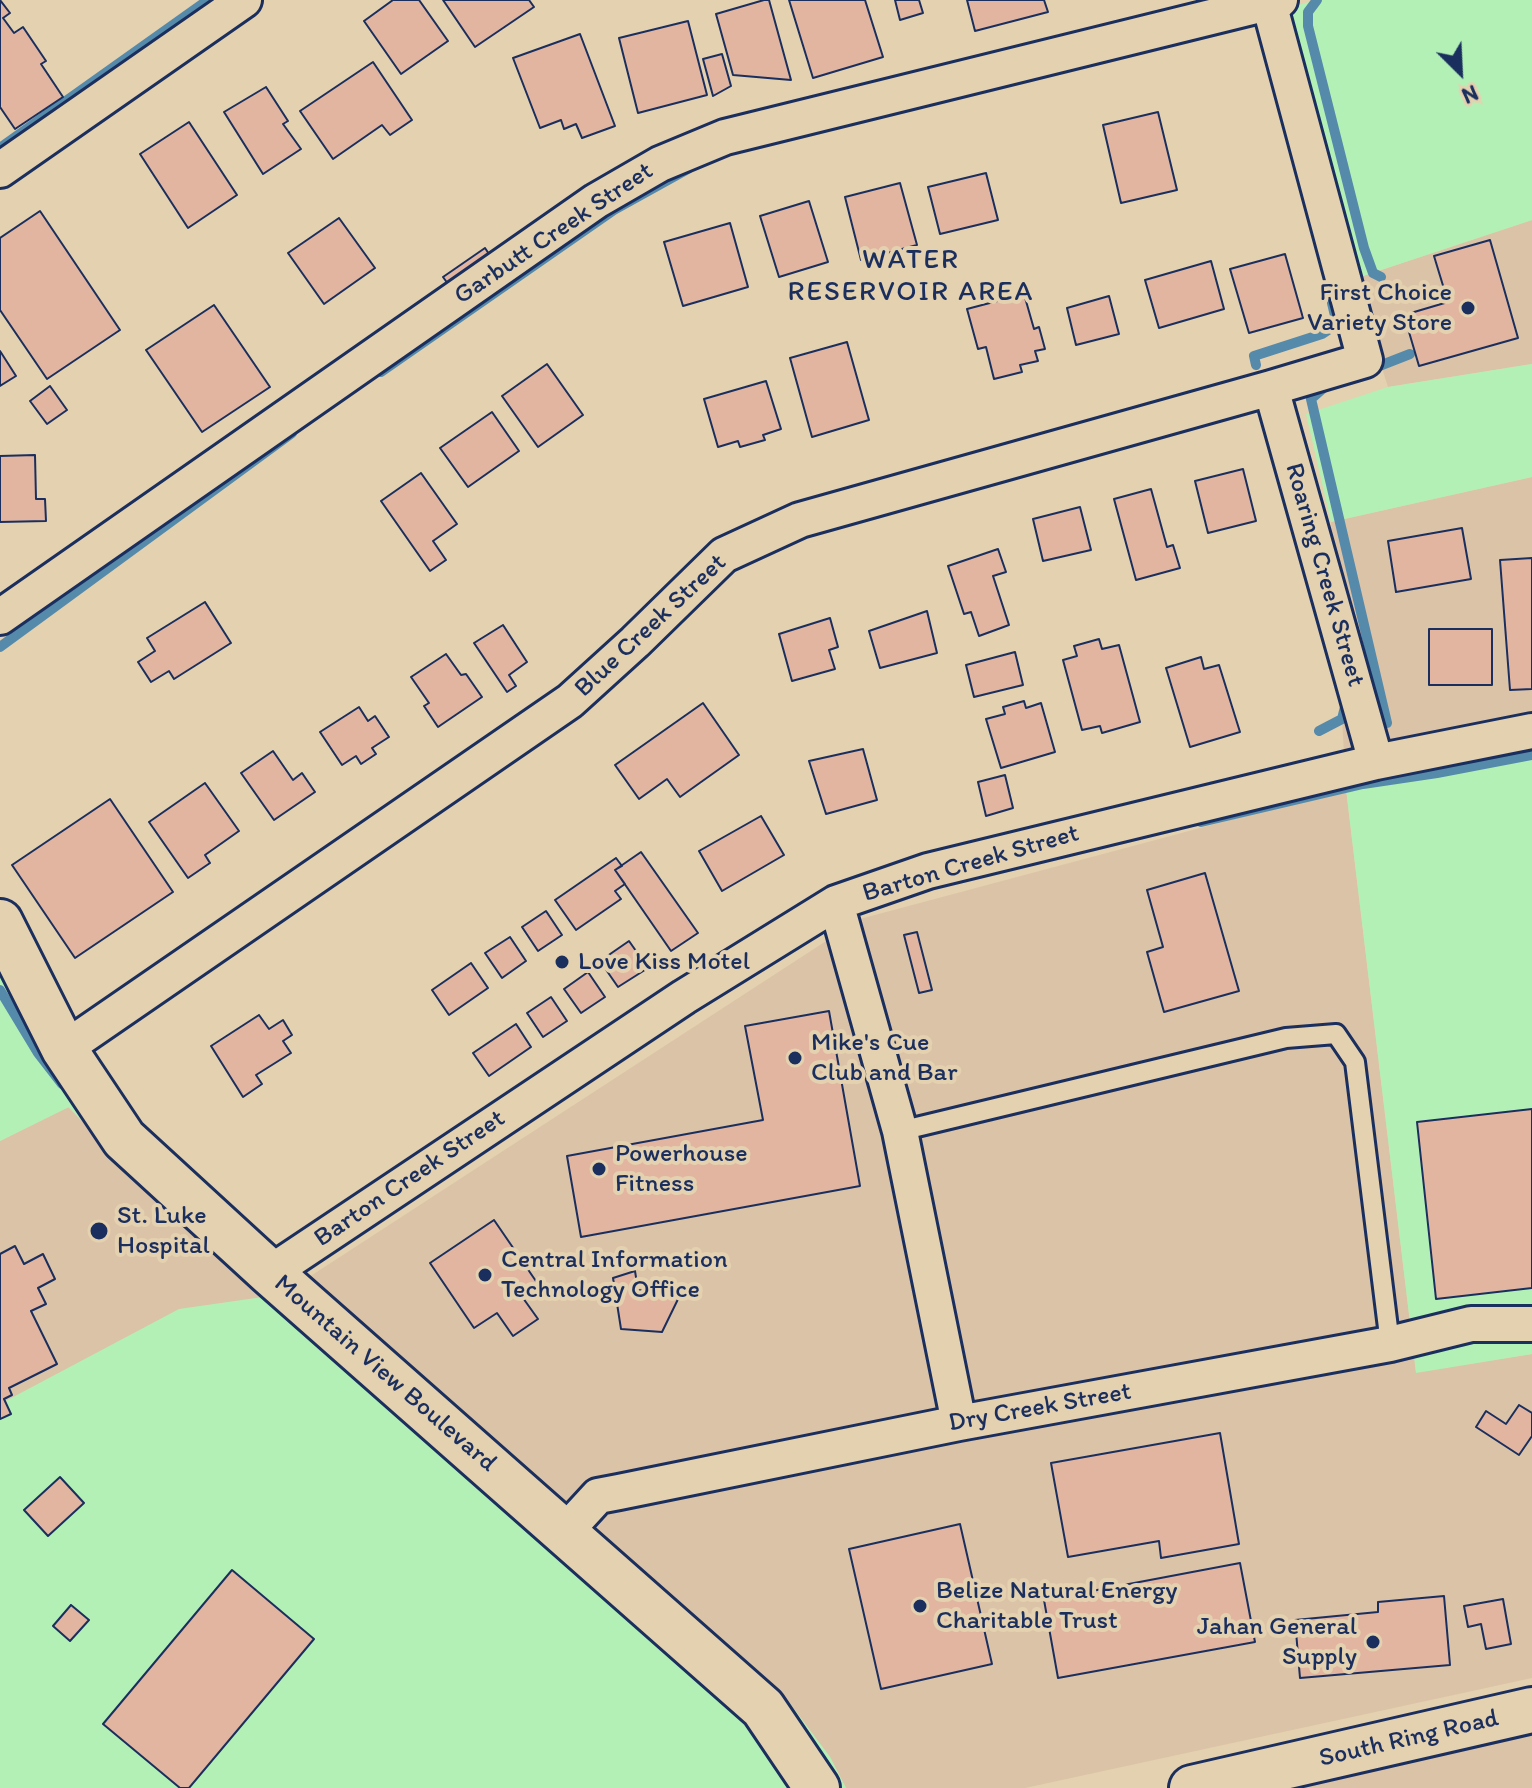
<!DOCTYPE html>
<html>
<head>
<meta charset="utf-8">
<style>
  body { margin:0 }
  #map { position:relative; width:1532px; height:1788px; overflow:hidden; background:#e4d1af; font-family:Itim,sans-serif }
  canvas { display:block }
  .north { position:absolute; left:1420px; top:32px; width:80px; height:80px; -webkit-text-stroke:6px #e4d1af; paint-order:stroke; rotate:156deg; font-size:22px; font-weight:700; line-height:32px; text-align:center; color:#1b2f5e }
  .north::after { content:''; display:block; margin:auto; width:28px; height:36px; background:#1b2f5e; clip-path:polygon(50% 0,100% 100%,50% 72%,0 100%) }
</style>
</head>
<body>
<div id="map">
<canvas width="1532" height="1788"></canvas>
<div class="north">N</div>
</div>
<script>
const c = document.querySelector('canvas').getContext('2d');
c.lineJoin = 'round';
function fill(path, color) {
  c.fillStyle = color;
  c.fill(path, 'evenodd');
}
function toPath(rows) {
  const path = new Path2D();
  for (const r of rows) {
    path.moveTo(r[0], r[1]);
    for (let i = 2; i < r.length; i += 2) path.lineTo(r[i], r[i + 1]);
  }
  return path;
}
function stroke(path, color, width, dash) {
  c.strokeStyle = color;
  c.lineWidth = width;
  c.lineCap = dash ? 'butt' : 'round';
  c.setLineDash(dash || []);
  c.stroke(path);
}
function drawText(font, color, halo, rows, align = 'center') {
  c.font = font + ' Itim,sans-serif';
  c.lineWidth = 8;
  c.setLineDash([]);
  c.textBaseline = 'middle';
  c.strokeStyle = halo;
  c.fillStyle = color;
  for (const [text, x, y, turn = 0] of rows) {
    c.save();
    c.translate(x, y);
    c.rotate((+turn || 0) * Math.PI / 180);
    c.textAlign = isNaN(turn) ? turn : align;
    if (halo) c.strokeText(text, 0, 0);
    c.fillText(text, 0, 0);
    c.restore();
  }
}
const built = toPath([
  [1532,220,1532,364,1388,387,1354,279],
  [1532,477,1532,759,1346,789,1416,1372,1532,1354,1532,1678,1025,1788,846,1788,830,1757,788,1701,306,1279,860,919,1346,789,1331,522],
  [68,1107,126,1167,271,1296,0,1404,0,1141],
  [1532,1728,1532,1788,1287,1788]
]);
const green = toPath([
  [1316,0,1532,0,1532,220,1354,279,1284,9],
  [1532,364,1532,477,1331,522,1306,414,1388,387],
  [1532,759,1532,1354,1416,1373,1346,789],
  [0,922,64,1049,306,1279,788,1701,830,1757,846,1788,0,1788,0,1404,179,1309,270,1296,126,1167,69,1107,0,1141]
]);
const stream = toPath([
  [1317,0,1308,12,1308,26,1364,248,1373,273,1381,277],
  [0,148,208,0],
  [1256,365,1254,356,1322,334,1337,324,1332,303],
  [1369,370,1410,354],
  [381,372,614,210,688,169],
  [1327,385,1311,399,1387,723],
  [0,647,292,433],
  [1319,731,1342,719,1347,699],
  [1201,822,1363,784,1437,773,1532,755],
  [0,990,38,1053,62,1084]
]);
const building = toPath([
  [0,0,10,13,3,18,14,33,23,27,46,61,41,64,63,97,15,129,0,107,0,0],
  [393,0,419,0,448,41,401,74,364,21,393,0],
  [443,0,529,0,534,7,475,47,443,0],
  [764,0,769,0,791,80,733,75,716,14,764,0],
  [789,0,865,0,883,57,813,78,789,0],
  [895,0,919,0,923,13,900,20,895,0],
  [967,0,1044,0,1048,12,975,31,967,0],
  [688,21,707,95,638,113,619,38,688,21],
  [580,34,615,126,582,138,576,124,564,129,561,120,540,128,513,58,580,34],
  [722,54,731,86,713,96,703,59,722,54],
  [373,62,412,120,390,135,382,125,333,159,300,111,373,62],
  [266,87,288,121,283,124,301,149,263,174,224,112,266,87],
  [1158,112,1177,190,1121,203,1103,125,1158,112],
  [189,122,237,195,188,228,140,154,189,122],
  [986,173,998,220,940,234,928,187,986,173],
  [900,183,917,245,861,260,845,197,900,183],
  [809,201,828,262,779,277,760,216,809,201],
  [40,211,120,330,47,379,0,310,0,238,40,211],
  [339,218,375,268,324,304,288,253,339,218],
  [730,223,748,287,683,306,664,242,730,223],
  [1490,240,1518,338,1419,366,1404,315,1448,302,1434,256,1490,240],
  [485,248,497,266,456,295,443,277,485,248],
  [1285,254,1303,318,1249,333,1230,269,1285,254],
  [1211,261,1224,309,1159,328,1145,280,1211,261],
  [1024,294,1034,329,1039,327,1045,349,1035,351,1038,361,1020,365,1022,372,994,379,986,347,978,349,967,309,1024,294],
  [1109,296,1119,334,1076,345,1067,308,1109,296],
  [214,305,270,387,202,432,146,350,214,305],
  [847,342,869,420,812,437,790,358,847,342],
  [0,351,16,376,0,386,0,351],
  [547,364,583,415,538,447,502,396,547,364],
  [766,381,781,429,763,435,765,440,740,447,738,441,718,447,704,399,766,381],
  [50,386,67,410,47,424,30,401,50,386],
  [492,412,519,451,468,487,440,448,492,412],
  [35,455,36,499,45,499,46,521,0,522,0,456,35,455],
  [1243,469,1256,521,1208,533,1195,481,1243,469],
  [421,473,457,524,433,541,446,560,430,571,381,501,421,473],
  [1151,489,1167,547,1173,545,1180,568,1136,580,1114,499,1151,489],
  [1080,507,1091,550,1043,561,1033,519,1080,507],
  [1462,528,1471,579,1396,592,1388,541,1462,528],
  [998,549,1006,572,993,576,1009,625,979,636,971,612,964,614,948,566,998,549],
  [1532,558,1532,689,1510,690,1500,560,1532,558],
  [205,602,231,643,174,679,169,671,151,682,138,662,155,651,147,638,205,602],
  [927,611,937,653,880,668,869,631,927,611],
  [830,618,838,647,829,650,835,669,792,681,779,634,830,618],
  [503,625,527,662,509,675,516,686,507,692,474,643,503,625],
  [1429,629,1492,629,1492,685,1429,685,1429,629],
  [1099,639,1102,649,1119,645,1140,722,1102,733,1100,726,1082,730,1063,660,1077,656,1074,646,1099,639],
  [1015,652,1023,685,974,697,966,665,1015,652],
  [446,654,461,675,466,674,482,697,438,727,424,706,429,703,411,677,446,654],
  [1201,657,1204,669,1219,665,1240,732,1190,747,1166,668,1201,657],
  [1024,701,1026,708,1041,703,1055,752,1001,768,986,719,1005,714,1003,707,1024,701],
  [703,703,739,755,680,797,667,779,639,799,615,765,703,703],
  [359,707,368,721,375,716,389,737,372,748,376,754,361,764,356,756,342,765,320,732,359,707],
  [863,749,877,800,826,814,809,761,863,749],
  [273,751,293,780,302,773,315,792,274,820,241,773,273,751],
  [1005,775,1013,808,986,816,978,782,1005,775],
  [205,783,239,831,205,855,210,863,188,878,149,822,205,783],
  [110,799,173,892,75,958,12,865,110,799],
  [761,816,784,855,722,891,699,851,761,816],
  [641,852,698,933,671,951,615,870,641,852],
  [616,858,622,866,615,870,625,884,615,891,621,899,576,930,555,900,616,858],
  [1205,873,1239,991,1164,1012,1147,952,1163,947,1147,890,1205,873],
  [546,911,562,935,538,951,522,927,546,911],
  [917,932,932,990,919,993,904,935,917,932],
  [510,937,526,961,502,978,485,953,510,937],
  [629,941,648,968,618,987,600,961,629,941],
  [471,963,488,988,449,1015,432,990,471,963],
  [588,972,605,997,581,1013,564,989,588,972],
  [551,997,567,1021,543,1037,527,1013,551,997],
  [829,1011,860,1186,581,1237,567,1156,763,1120,745,1026,829,1011],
  [259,1015,269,1029,283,1020,292,1035,283,1041,291,1053,256,1075,262,1084,243,1097,211,1046,259,1015],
  [516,1024,531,1047,489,1076,473,1053,516,1024],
  [1532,1109,1532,1288,1436,1299,1417,1122,1532,1109],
  [494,1220,540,1287,523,1298,538,1319,513,1336,497,1313,474,1328,430,1263,494,1220],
  [15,1246,24,1264,43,1254,55,1279,38,1288,46,1304,31,1311,57,1364,9,1388,12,1395,4,1399,11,1414,0,1419,0,1254,15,1246],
  [635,1271,638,1290,681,1293,662,1332,621,1329,613,1278,635,1271],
  [1519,1405,1532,1413,1532,1436,1519,1455,1476,1427,1486,1411,1506,1424,1519,1405],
  [1220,1433,1239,1544,1161,1558,1159,1541,1068,1557,1051,1463,1220,1433],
  [60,1477,84,1503,48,1536,24,1510,60,1477],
  [960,1524,992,1664,881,1689,849,1549,960,1524],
  [1240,1563,1255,1642,1058,1678,1044,1600,1240,1563],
  [232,1570,314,1639,189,1788,180,1788,103,1724,232,1570],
  [1444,1596,1450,1665,1300,1678,1295,1620,1378,1612,1378,1602,1444,1596],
  [1503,1599,1511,1644,1486,1649,1481,1624,1468,1627,1464,1606,1503,1599],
  [71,1605,89,1620,70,1641,53,1626,71,1605]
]);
const lane = toPath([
  [900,1131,1286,1038,1336,1034,1355,1062,1390,1344]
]);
const street = toPath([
  [0,170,244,0],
  [1271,388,1376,762],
  [0,617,596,201,660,164,725,137,1280,0],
  [836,903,900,1131,959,1423],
  [64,1049,570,701,635,642,724,555,800,520,1271,388,1365,360,1269,3],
  [270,1273,684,997,836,903,928,871,1376,762,1532,731],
  [564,1533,598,1496,619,1492,959,1423,1390,1344,1471,1324,1532,1324]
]);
const secondary = toPath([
  [0,922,64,1049,124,1139,270,1273,763,1708,817,1788],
  [1192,1788,1532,1710]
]);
const markers = [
  [1468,308,8,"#1b2f5e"],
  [562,962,8,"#1b2f5e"],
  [795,1058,8,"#1b2f5e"],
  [599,1169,8,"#1b2f5e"],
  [99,1231,10,"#1b2f5e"],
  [485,1275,8,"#1b2f5e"],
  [920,1606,8,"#1b2f5e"],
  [1373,1642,8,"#1b2f5e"]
];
const streetNames = [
  ["Garbutt Creek Street",554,234,-34],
  ["Roaring Creek Street",1324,575,74],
  ["Blue Creek Street",651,626,-43],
  ["Barton Creek Street",971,864,-16],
  ["Barton Creek Street",410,1179,-34],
  ["Mountain View Boulevard",385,1374,41],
  ["Dry Creek Street",1040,1408,-10],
  ["South Ring Road",1409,1739,-13]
];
const poiNames = [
  ["First Choice",1452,293,"right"],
  ["Variety Store",1452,323,"right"],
  ["Love Kiss Motel",578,962],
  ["Mike's Cue",811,1043],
  ["Club and Bar",811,1073],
  ["Powerhouse",615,1154],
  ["Fitness",615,1184],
  ["St. Luke",117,1216],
  ["Hospital",117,1246],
  ["Central Information",501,1260],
  ["Technology Office",501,1290],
  ["Belize Natural Energy",936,1591],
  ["Charitable Trust",936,1621],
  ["Jahan General",1357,1627,"right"],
  ["Supply",1357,1657,"right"]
];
const neighbourhoodNames = [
  ["WATER",911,261],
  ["RESERVOIR AREA",911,293]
];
fill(built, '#dbc3a7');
fill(green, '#b3f0b6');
stroke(stream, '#568aab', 10);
fill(building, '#e1b5a0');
stroke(building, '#1b2f5e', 2);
stroke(lane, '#1b2f5e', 24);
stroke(street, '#1b2f5e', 40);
stroke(secondary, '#1b2f5e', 50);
stroke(lane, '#e4d1af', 18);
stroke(street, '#e4d1af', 34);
stroke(secondary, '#e4d1af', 44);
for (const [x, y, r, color] of markers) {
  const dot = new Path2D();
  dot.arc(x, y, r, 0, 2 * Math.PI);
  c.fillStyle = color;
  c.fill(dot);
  stroke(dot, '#e4d1af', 3);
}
drawText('26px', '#1b2f5e', '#e4d1af', streetNames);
drawText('26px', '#1b2f5e', '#e4d1af', poiNames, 'left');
c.letterSpacing = '2px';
drawText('28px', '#1b2f5e', '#e4d1af', neighbourhoodNames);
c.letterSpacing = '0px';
</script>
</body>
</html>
